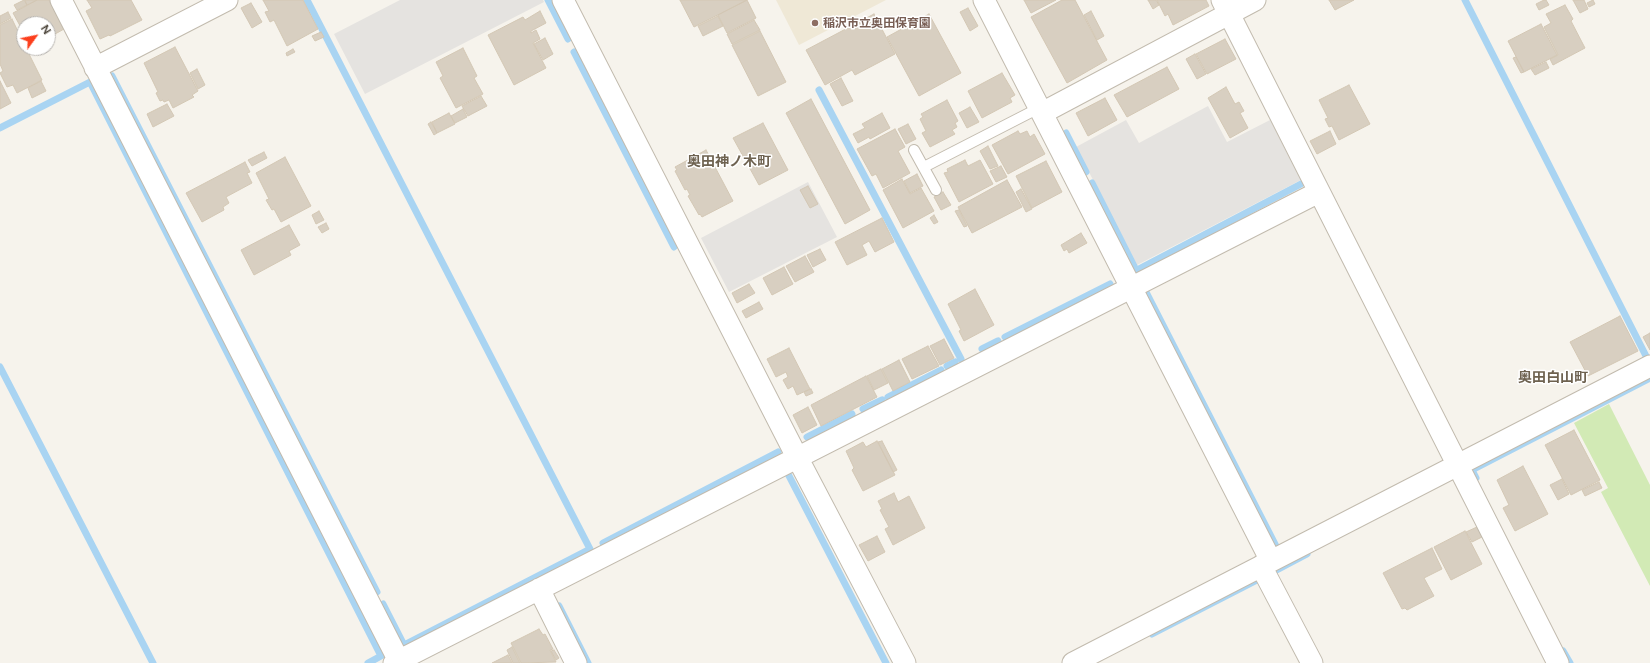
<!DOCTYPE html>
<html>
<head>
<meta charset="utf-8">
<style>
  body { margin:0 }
  #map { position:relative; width:1650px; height:663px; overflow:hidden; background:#f6f3ec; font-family:Figtree,sans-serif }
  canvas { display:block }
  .north { position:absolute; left:16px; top:16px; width:40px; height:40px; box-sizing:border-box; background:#fff; border:1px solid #b7b4b0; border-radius:50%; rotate:57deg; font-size:11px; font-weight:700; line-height:16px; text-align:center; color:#4b4439 }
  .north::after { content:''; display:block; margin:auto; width:14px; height:18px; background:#fc3f1d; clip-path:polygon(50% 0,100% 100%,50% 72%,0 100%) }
</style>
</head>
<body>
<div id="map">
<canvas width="1650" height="663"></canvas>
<div class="north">N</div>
</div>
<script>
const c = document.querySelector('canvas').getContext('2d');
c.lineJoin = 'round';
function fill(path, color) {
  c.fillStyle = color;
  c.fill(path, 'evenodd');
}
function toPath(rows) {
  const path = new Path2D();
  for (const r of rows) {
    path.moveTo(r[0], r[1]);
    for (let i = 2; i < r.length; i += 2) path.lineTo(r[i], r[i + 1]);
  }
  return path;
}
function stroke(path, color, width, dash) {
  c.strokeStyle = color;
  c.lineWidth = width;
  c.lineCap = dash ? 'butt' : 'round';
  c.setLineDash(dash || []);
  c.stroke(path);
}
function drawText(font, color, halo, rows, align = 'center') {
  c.font = font + ' Figtree,"Noto Sans JP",sans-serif';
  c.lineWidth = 3;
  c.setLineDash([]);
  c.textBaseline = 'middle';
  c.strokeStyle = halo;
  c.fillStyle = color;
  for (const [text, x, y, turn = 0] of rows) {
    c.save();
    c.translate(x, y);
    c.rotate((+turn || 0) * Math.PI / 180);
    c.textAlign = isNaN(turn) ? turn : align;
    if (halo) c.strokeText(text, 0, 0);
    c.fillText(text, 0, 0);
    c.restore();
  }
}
const education = toPath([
  [776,0,886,0,799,45]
]);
const green = toPath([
  [1609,404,1650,485,1650,586,1601,492,1608,488,1574,423]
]);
const parking = toPath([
  [400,0,543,0,544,2,365,94,334,34],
  [1208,106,1227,142,1270,120,1301,180,1137,265,1076,147,1126,120,1139,143],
  [808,182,837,237,729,292,701,238]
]);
const stream = toPath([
  [307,0,590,549,404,645,383,604],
  [548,0,568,39],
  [1465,0,1646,356],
  [574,52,674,247],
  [112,76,377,592],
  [819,90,961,359],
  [0,128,90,82,381,656,368,663],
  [1066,133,1086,172],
  [1092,183,1136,270],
  [1135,271,1301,184],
  [1146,292,1277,548],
  [1005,337,1110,284],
  [982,349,998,341],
  [947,366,955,362],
  [0,367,153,663],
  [888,397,941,370],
  [863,409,882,400],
  [807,437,852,414],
  [787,472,886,663],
  [1476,478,1472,470,1650,378],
  [603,543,778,452],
  [1271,573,1307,554],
  [559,606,588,663],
  [1152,634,1261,578],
  [1563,651,1570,663]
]);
const building = toPath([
  [24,0,27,5,17,10,14,5,24,0],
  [25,0,37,0,27,5,25,0],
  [37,0,49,0,64,29,48,38,48,24,24,24,24,33,13,13,37,0],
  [87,0,131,0,142,20,110,36,109,35,100,39,86,11,92,8,87,0],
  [263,0,303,0,318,29,287,46,274,20,270,22,265,12,269,11,263,0],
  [680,0,747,0,694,27,680,0],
  [747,0,756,18,727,33,718,15,747,0],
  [1024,0,1056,0,1031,13,1024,0],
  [1062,0,1075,0,1107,60,1067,83,1031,17,1062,0],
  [1148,0,1156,0,1159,5,1153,9,1148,0],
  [1157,0,1206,0,1209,6,1173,25,1168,14,1165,16,1157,0],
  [1329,0,1354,0,1335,10,1329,0],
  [1544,0,1546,0,1549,5,1539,10,1536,4,1544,0],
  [1573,0,1584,0,1588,9,1580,13,1573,0],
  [1593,0,1595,4,1589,7,1587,3,1593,0],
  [251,3,262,22,252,28,241,8,251,3],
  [1565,5,1573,19,1571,21,1585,48,1553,65,1550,59,1558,55,1544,27,1551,23,1546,14,1565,5],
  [968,8,978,26,970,31,960,12,968,8],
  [540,11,546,23,531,31,531,33,536,30,540,39,533,43,546,68,514,85,488,35,523,17,525,20,540,11],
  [1091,11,1104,36,1097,40,1084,15,1091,11],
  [8,12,11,18,0,24,0,16,8,12],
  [874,14,895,54,855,75,852,70,825,85,806,50,874,14],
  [929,14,961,73,919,96,887,37,929,14],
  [718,16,723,26,703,36,698,26,718,16],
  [12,19,24,44,24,48,26,48,42,80,17,93,13,85,7,87,0,73,3,71,0,64,0,25,12,19],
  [754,20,760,30,732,44,727,34,754,20],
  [1541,24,1557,55,1524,72,1508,41,1541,24],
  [760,31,786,82,758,96,732,45,760,31],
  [321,32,324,37,315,41,312,36,321,32],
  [545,38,553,54,543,60,534,44,545,38],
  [1225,39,1236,59,1207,74,1196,54,1225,39],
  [175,47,198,91,192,95,194,97,173,108,169,100,164,102,163,100,160,101,156,93,158,92,144,63,175,47],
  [463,48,477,76,474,78,483,94,456,108,440,78,443,76,436,62,463,48],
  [293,49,295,52,287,56,286,53,293,49],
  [1195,54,1206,74,1197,79,1186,59,1195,54],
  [1516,57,1524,72,1521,73,1513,58,1516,57],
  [1546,62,1549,68,1535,75,1531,69,1546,62],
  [1167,67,1179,89,1127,117,1114,95,1167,67],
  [197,69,205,85,198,89,190,73,197,69],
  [1002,73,1015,95,1010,98,1012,102,982,118,968,91,1002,73],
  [841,78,853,101,842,106,830,84,841,78],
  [0,81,11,103,0,109,0,81],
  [41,81,46,91,32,98,28,88,41,81],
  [1349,85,1370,124,1339,140,1332,126,1329,127,1325,119,1328,118,1319,100,1349,85],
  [1226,87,1235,104,1239,102,1244,111,1240,113,1248,128,1230,138,1208,98,1226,87],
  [481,96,487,106,468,116,462,106,481,96],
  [1105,98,1117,120,1088,136,1076,113,1105,98],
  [811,99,870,210,845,224,786,113,811,99],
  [947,100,958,121,955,123,957,127,952,130,955,134,930,147,922,133,926,131,920,119,923,117,921,114,947,100],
  [167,104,174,116,153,127,147,114,167,104],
  [970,107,979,122,967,128,959,113,970,107],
  [463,109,467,117,455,123,451,116,463,109],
  [449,113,455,124,437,133,432,122,449,113],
  [882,113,890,128,870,139,869,137,858,143,853,134,865,128,862,124,882,113],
  [431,122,437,133,434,135,428,124,431,122],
  [763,123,788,170,759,185,733,138,763,123],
  [908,124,916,139,906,144,898,129,908,124],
  [895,129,905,147,898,151,910,173,883,188,876,174,872,176,857,149,895,129],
  [1018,131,1020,134,1027,131,1030,137,1034,134,1045,154,1008,174,992,145,1018,131],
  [1330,131,1336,144,1317,154,1310,141,1330,131],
  [988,146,998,166,990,169,980,151,988,146],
  [706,150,733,201,702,217,700,214,699,215,688,196,690,195,687,189,685,190,675,171,677,170,675,167,706,150],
  [264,152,267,158,252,166,248,160,264,152],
  [285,157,311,206,281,222,274,209,272,210,266,200,269,199,256,173,285,157],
  [965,160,968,166,980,160,993,184,959,202,944,173,948,172,947,169,965,160],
  [1046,161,1062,192,1032,208,1016,176,1046,161],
  [245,162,250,172,247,173,252,183,226,197,229,203,223,207,224,210,202,222,186,193,245,162],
  [1001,166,1007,177,996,182,990,171,1001,166],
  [917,174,923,186,910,193,904,181,917,174],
  [902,179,910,194,921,188,934,211,903,228,883,190,902,179],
  [1007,180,1022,207,972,233,958,207,1007,180],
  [808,186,818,204,810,208,800,190,808,186],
  [1021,189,1032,209,1026,212,1016,192,1021,189],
  [943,192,951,205,941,210,934,197,943,192],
  [959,210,967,226,964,227,955,211,959,210],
  [319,211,324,220,316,224,312,215,319,211],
  [934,215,938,222,934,224,930,218,934,215],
  [882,218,894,242,875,252,869,241,862,245,867,255,847,265,835,242,882,218],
  [326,223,329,229,322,233,318,227,326,223],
  [289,225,300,245,289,251,291,255,254,275,241,250,289,225],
  [1081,233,1087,243,1069,253,1067,249,1064,251,1061,245,1081,233],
  [820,249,826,260,813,267,807,255,820,249],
  [805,256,814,272,795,282,786,266,805,256],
  [784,267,793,284,772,295,763,278,784,267],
  [749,284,755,293,737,303,732,293,749,284],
  [975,289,994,325,964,341,959,331,961,330,948,304,975,289],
  [759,302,763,309,746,318,742,311,759,302],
  [1620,316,1638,351,1588,376,1570,342,1620,316],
  [1650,333,1650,350,1643,337,1650,333],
  [944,339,954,358,940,365,930,346,944,339],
  [928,346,939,366,912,379,902,359,928,346],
  [789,348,810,389,797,395,793,386,788,389,783,380,788,377,786,372,776,377,767,359,789,348],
  [899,360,910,382,893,391,882,369,899,360],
  [881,369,888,383,874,390,867,376,881,369],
  [866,376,877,397,821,426,811,405,866,376],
  [811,389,813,393,806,396,804,392,811,389],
  [808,407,817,425,802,433,793,415,808,407],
  [1574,430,1600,480,1571,495,1545,445,1574,430],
  [877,441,895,475,863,491,852,470,854,468,846,451,863,442,866,447,877,441],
  [882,441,897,470,893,472,878,442,882,441],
  [1523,466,1548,514,1515,531,1503,508,1509,505,1497,480,1523,466],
  [1562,479,1569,494,1558,500,1550,485,1562,479],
  [1599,482,1602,488,1585,496,1582,490,1599,482],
  [894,493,898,502,909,496,925,528,893,545,885,529,889,527,880,510,882,509,878,501,894,493],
  [1477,527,1482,537,1472,542,1466,532,1477,527],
  [1465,531,1482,564,1451,580,1434,547,1465,531],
  [877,536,885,552,868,561,859,545,877,536],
  [1432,548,1442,569,1424,578,1434,596,1407,610,1405,608,1402,609,1383,573,1432,548],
  [539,629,543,635,545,634,553,649,550,650,556,662,521,663,511,643,539,629],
  [512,647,520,663,513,663,507,650,512,647],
  [554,650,559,658,556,660,551,651,554,650],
  [508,655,512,663,492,663,508,655]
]);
const lane = toPath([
  [914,150,936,190],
  [924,167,1039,108]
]);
const street = toPath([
  [61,0,399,661],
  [563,0,797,457,905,663],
  [984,0,1271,561],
  [1222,0,1558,663],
  [95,68,227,0],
  [1042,113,1255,0],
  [1261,566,1312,663],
  [539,589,576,663],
  [394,663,1319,192],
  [1073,663,1650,366]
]);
const markers = [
  [815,23,4,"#8d6e63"]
];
const educationNames = [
  ["稲沢市立奥田保育園",823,23]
];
const quarterNames = [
  ["奥田神ノ木町",729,162],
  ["奥田白山町",1553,378]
];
fill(education, '#efe8d6');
fill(green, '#d2eab5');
fill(parking, '#e5e3e0');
stroke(stream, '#a9d4f2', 7);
fill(building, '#d8cfc1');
stroke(building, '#d3c7b4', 1);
stroke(lane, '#c2bbae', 12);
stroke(street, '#c2bbae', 23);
stroke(lane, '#fff', 10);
stroke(street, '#fff', 21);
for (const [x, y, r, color] of markers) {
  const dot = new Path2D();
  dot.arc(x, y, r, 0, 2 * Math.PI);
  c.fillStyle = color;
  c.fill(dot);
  stroke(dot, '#fff', 1.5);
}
drawText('bold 12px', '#785e54', '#fff', educationNames, 'left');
drawText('bold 14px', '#6e6250', '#fff', quarterNames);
</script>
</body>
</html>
